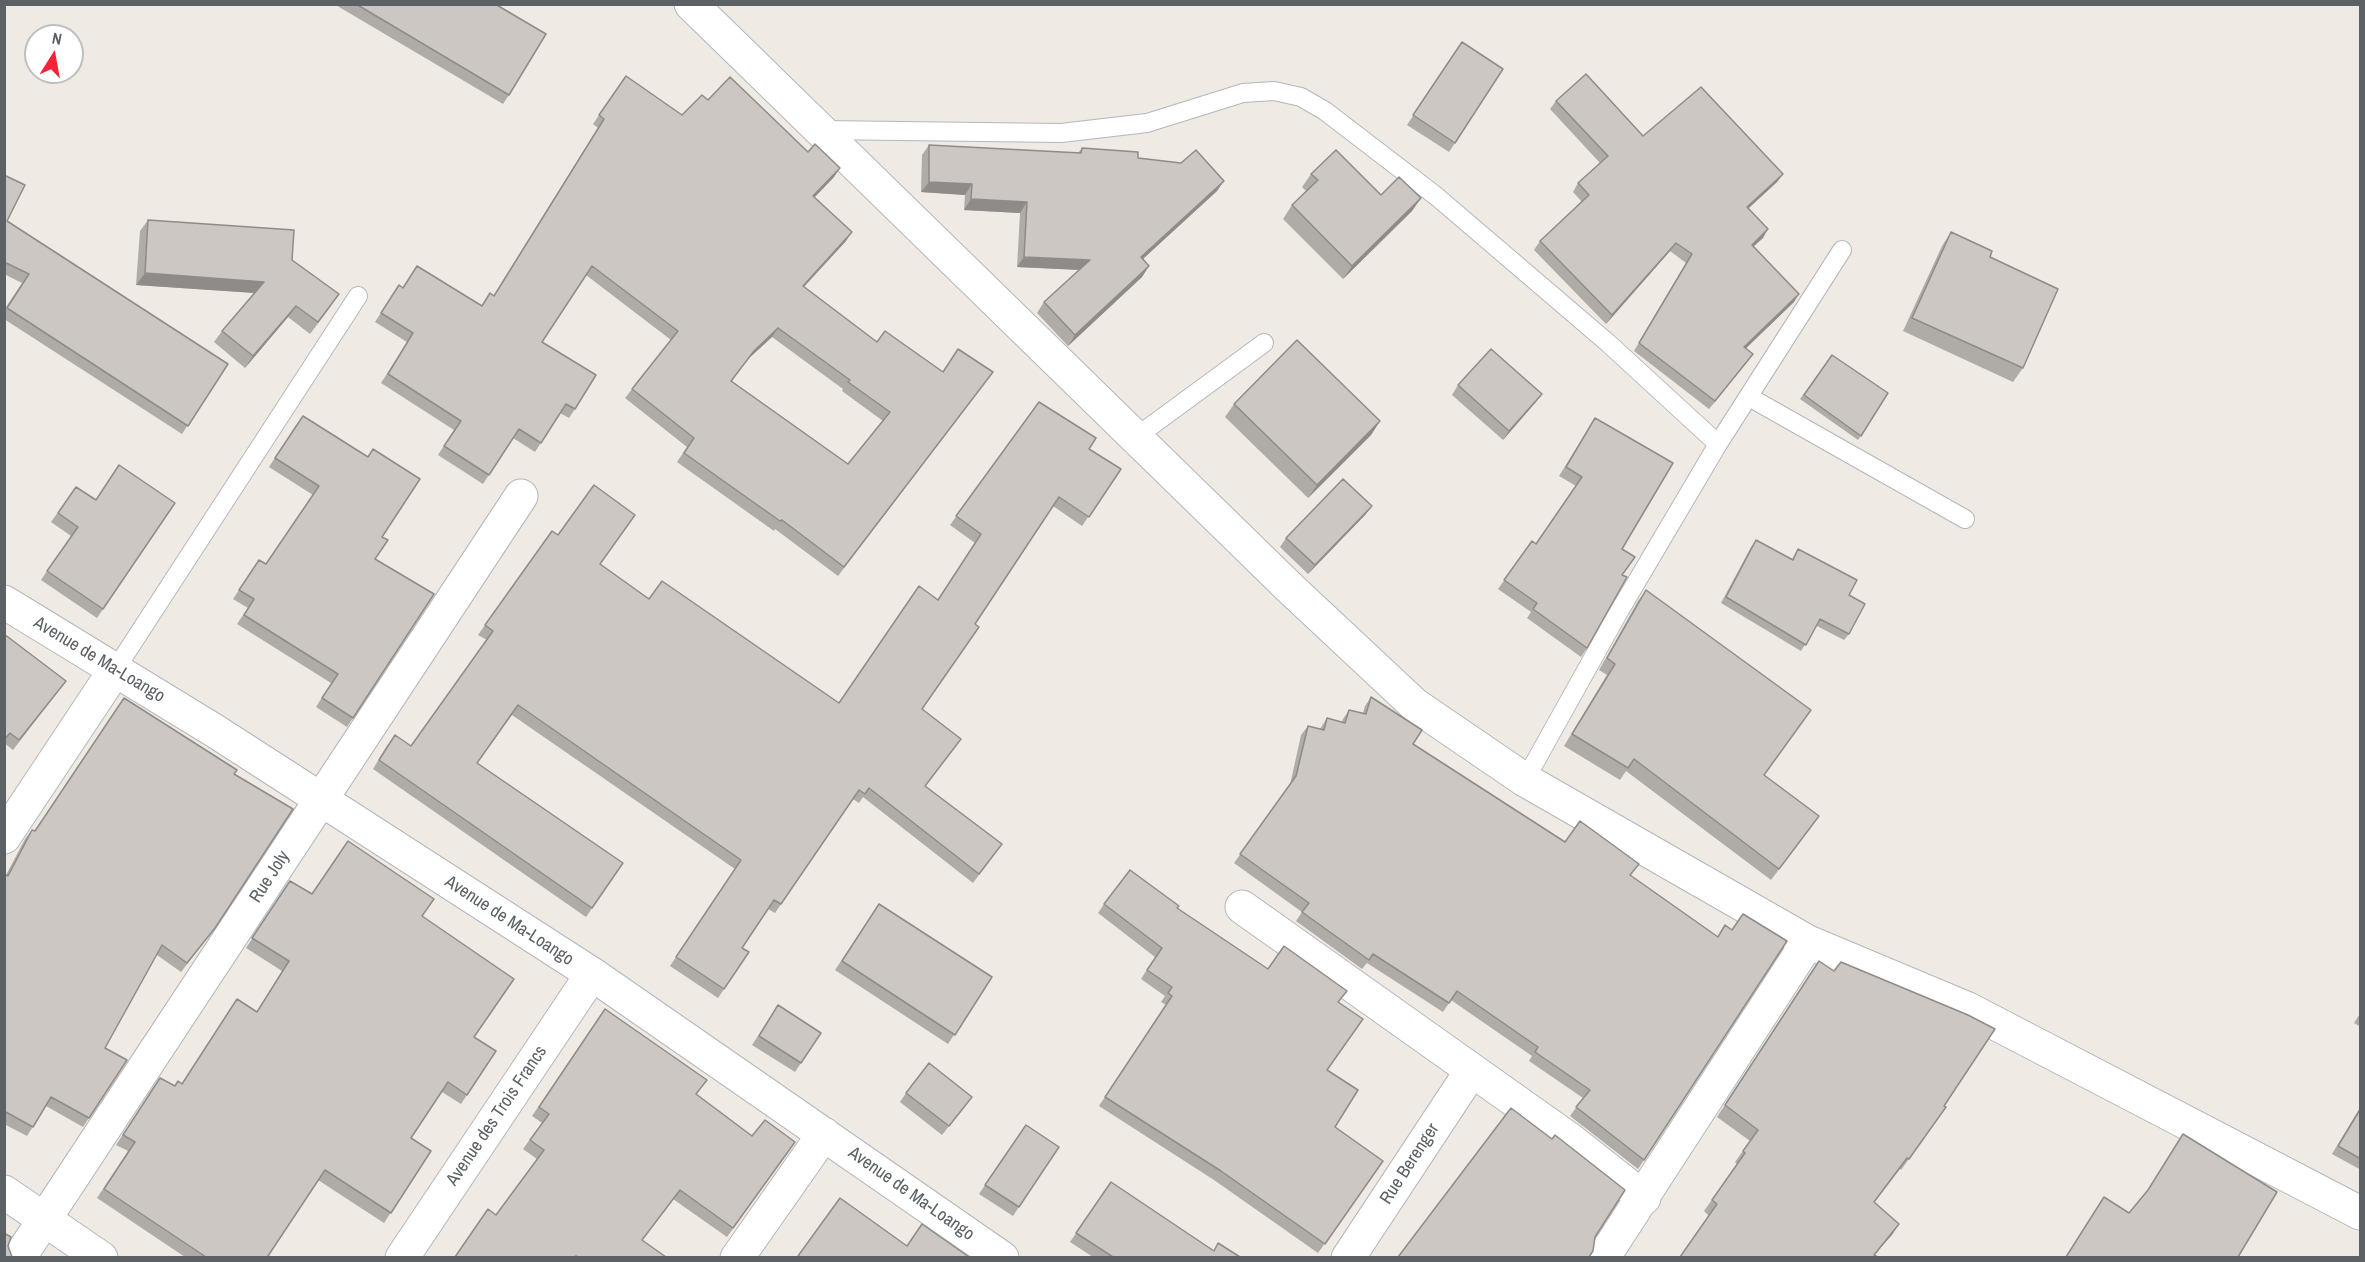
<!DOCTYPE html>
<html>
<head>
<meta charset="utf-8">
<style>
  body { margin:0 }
  #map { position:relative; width:2365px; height:1262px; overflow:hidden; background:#efeae3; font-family:"Archivo Narrow",sans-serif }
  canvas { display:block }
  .frame { position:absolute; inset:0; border:6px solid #5b6165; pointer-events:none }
  .north { position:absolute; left:24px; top:24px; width:60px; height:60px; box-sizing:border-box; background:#fff; border:2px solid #bdc0c1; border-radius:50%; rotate:11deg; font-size:16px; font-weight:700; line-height:24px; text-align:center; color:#5b6165 }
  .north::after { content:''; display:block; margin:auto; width:21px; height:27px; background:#f42438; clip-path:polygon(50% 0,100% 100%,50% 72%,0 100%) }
</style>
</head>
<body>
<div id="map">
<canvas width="2365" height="1262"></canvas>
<div class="frame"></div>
<div class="north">N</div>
</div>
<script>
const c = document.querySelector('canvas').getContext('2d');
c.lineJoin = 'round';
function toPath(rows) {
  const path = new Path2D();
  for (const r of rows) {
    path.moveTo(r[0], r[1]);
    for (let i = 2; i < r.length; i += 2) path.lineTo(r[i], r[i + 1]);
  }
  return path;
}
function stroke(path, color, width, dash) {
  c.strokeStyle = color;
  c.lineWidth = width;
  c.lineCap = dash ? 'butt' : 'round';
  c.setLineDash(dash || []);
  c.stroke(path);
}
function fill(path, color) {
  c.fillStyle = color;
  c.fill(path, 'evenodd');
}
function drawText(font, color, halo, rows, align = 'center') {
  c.font = font + ' "Archivo Narrow",sans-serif';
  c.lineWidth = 5;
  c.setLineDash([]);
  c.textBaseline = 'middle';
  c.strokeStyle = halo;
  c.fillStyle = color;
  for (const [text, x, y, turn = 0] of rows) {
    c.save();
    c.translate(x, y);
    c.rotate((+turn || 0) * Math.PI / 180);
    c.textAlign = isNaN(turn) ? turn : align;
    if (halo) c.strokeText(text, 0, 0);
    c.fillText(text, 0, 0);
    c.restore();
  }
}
const lane = toPath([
  [821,130,1061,133,1147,123,1243,93,1274,91,1301,97,1325,111,1436,196,1608,343,1718,444],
  [1749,397,1965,519],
  [1136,437,1264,343],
  [115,670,358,296],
  [1525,780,1617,615,1718,444,1842,250]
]);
const street = toPath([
  [691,4,1291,589,1415,705,1525,780,1808,942,1968,1009,2360,1213],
  [4,602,215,731,592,974,1002,1258],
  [4,837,115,670],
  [1242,907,1569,1139,1644,1198],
  [19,1258,521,496],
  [402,1258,592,974],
  [737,1258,824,1134],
  [1348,1258,1472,1070],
  [1603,1258,1808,942]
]);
const secondary = toPath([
  [4,1192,101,1258]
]);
const wall = toPath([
  [334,4,495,4,509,95,503,104],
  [1462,42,1455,143,1449,152,1407,125],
  [626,76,682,115,708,100,834,177,814,198,846,241,804,287,877,342,943,372,958,349,993,372,838,576,775,529,774,531,677,462,687,447,625,398,671,340,586,275,542,342,575,409,569,418,560,413,535,452,513,438,483,484,438,455,454,430,381,383,407,342,375,322,399,285,403,288,417,266,481,306,490,293,494,295,598,128,593,124],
  [772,337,843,389,842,391,883,421,848,464,732,381,747,360],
  [1556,101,1643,136,1783,174,1777,182,1749,208,1763,238,1754,246,1794,302,1746,348,1753,354,1709,409,1634,351,1686,263,1670,251,1606,324,1534,250,1540,241,1582,202,1573,192,1578,183,1600,163,1550,109],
  [929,145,1078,153,1082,148,1138,158,1217,191,1143,259,1149,266,1142,277,1068,346,1037,313,1044,302,1079,270,1017,267,1020,213,964,210,965,195,921,192,922,155],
  [1311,174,1381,195,1421,198,1412,211,1343,279,1283,219,1292,205,1306,191,1302,187],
  [4,175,7,221,228,364,182,434,4,319,4,310,22,283,4,274],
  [148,220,292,260,331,306,310,334,288,317,245,368,214,342,222,331,254,293,136,285,140,231],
  [1951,232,1990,257,2023,368,2013,382,1903,331,1942,246],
  [1832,355,1888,393,1858,440,1800,399],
  [1458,385,1542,394,1535,403,1503,440,1452,395],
  [1039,402,1089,449,1121,469,1082,526,1053,506,975,624,922,709,954,748,925,786,1002,844,973,883,863,797,859,803,853,799,775,913,768,909,742,948,749,952,718,998,670,966,735,869,512,715,477,763,623,863,586,917,373,769,388,744,411,746,487,640,478,635,485,625,600,564,649,599,839,703,938,599,975,543,950,525],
  [1234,404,1380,421,1371,435,1308,498,1225,417],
  [1595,418,1622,549,1623,575,1587,648,1581,657,1527,618,1531,612,1498,589,1532,541,1536,544,1576,486,1559,476],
  [296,425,368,457,373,449,382,537,375,559,434,594,347,727,316,707,331,683,237,624,248,608,233,599,253,569,266,564,313,495,269,467],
  [76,487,96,500,175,503,97,618,41,580,71,536,51,522],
  [1372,506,1365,515,1308,574,1280,547,1286,538],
  [1756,540,1792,559,1798,549,1849,595,1849,634,1844,640,1817,626,1801,651,1721,603,1751,547],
  [1646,590,1764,775,1811,827,1771,880,1626,771,1620,780,1564,746,1607,675,1599,670,1638,601],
  [4,634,66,681,13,750,4,743],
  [1371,697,1413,744,1565,842,1630,876,1644,1160,1638,1169,1570,1116,1583,1098,1529,1061,1532,1056,1451,1000,1443,1012,1367,963,1362,969,1296,921,1302,912,1234,863,1290,785,1301,735,1308,726,1320,729,1327,718,1342,722,1343,719,1349,710,1363,713,1365,706],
  [234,774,208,937,181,972,157,955,105,1048,127,1060,83,1127,46,1106,27,1136,4,1124,4,874,6,875,25,839,32,830,35,831],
  [290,881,312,894,422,916,474,1037,496,1051,461,1104,442,1092,411,1138,431,1151,384,1223,318,1180,268,1256,270,1257,185,1257,97,1198,128,1151,116,1145,154,1087,175,1086,181,1084,257,1012,282,971,246,948],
  [879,904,992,977,948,1044,835,970],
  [1104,904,1177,908,1268,969,1338,1003,1327,1070,1335,1127,1383,1161,1318,1253,1214,1180,1099,1106,1166,1005,1161,1002,1165,996,1141,979,1155,957,1098,913],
  [1819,961,1946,1107,1901,1170,1900,1169,1874,1203,1899,1224,1875,1255,1709,1216,1704,1211,1737,1164,1735,1162,1750,1141,1717,1117],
  [778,1005,821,1033,795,1072,752,1045],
  [605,1009,696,1094,752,1136,795,1142,727,1237,673,1199,642,1240,666,1257,455,1257,496,1215,537,1159,523,1149,542,1123,532,1116],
  [2361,1012,2361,1027,2354,1023],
  [906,1093,965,1106,942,1135,900,1102],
  [2361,1106,2361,1170,2332,1154],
  [1026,1125,1059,1147,1013,1216,979,1194],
  [1111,1182,1214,1251,1240,1257,1093,1257,1070,1242]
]);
const shadedWall = toPath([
  [840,168,834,177,807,205,813,196],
  [1783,174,1777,182,1741,215,1747,207],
  [1224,181,1217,191,1134,267,1141,257],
  [929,182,972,184,965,195,921,192],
  [1421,198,1412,211,1343,279,1352,266],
  [971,199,1027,202,1020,213,964,210],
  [1768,229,1763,238,1746,253,1752,245],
  [852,232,846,241,796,295,803,286],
  [1676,243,1670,251,1606,324,1612,315],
  [1024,257,1090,260,1083,270,1017,267],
  [1149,266,1142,277,1068,346,1075,335],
  [145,273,264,282,256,293,136,285],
  [1799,294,1794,302,1739,355,1744,347],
  [296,306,288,317,245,368,253,356],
  [778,328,772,337,747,360,725,390,754,351],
  [1753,354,1747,362,1709,409,1715,401],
  [1542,394,1535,403,1503,440,1509,431],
  [1380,421,1371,435,1308,498,1317,485],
  [1372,506,1365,515,1308,574,1315,565],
  [1899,1224,1892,1235,1872,1257]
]);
const building = toPath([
  [356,4,495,4,546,34,509,95,356,4],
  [1462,42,1503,69,1455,143,1413,115,1462,42],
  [1586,74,1643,136,1701,87,1783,174,1747,207,1768,229,1752,245,1799,294,1744,347,1753,354,1715,401,1639,343,1692,254,1676,243,1612,315,1540,241,1589,195,1578,183,1608,156,1556,101,1586,74],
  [626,76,682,115,702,95,708,100,730,77,808,152,815,144,840,168,813,196,852,232,803,286,877,342,885,331,943,372,958,349,993,372,844,567,782,520,780,521,684,453,694,438,632,389,678,331,592,266,542,342,596,375,575,409,566,404,541,443,519,429,489,475,444,446,461,421,388,374,413,333,381,313,399,285,403,288,417,266,482,306,490,293,494,296,604,119,599,115,626,76],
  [778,328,850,380,848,382,890,412,848,464,731,381,754,351,778,328],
  [929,145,1081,153,1082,148,1138,152,1138,158,1181,163,1196,150,1224,181,1141,257,1149,266,1075,335,1044,302,1090,260,1024,257,1027,202,971,199,972,184,929,182,929,145],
  [1336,150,1381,195,1399,177,1421,198,1352,266,1292,205,1318,180,1311,174,1336,150],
  [4,175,25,185,7,221,228,364,188,426,7,308,29,274,4,262,4,175],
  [148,220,294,230,292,260,339,294,318,322,296,306,253,356,222,331,264,282,145,273,148,220],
  [1951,232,1992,251,1990,257,2058,289,2023,368,1912,318,1951,232],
  [1297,340,1380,421,1317,485,1234,404,1297,340],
  [1491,349,1542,394,1509,431,1458,385,1491,349],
  [1832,355,1888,393,1861,436,1804,395,1832,355],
  [1039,402,1096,438,1089,449,1121,469,1089,517,1059,497,975,624,979,627,922,709,961,739,925,786,1002,844,979,874,869,788,865,794,859,790,781,904,774,900,742,948,749,952,724,989,676,957,741,860,518,705,477,763,623,863,592,908,379,760,395,735,411,746,493,631,485,625,552,531,558,535,594,485,635,515,600,564,649,599,662,581,839,703,919,586,938,600,981,534,956,516,1039,402],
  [303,416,368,457,373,449,420,479,382,537,388,540,375,559,434,594,353,718,322,698,338,674,244,615,254,599,239,590,259,560,266,564,319,486,275,458,303,416],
  [1595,418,1673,463,1622,549,1635,557,1622,575,1627,577,1587,648,1533,609,1537,603,1504,580,1532,541,1536,544,1582,477,1566,467,1595,418],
  [119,465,175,503,103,609,47,571,78,527,58,513,76,487,96,500,119,465],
  [1343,479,1372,506,1315,565,1286,538,1343,479],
  [1756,540,1793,560,1798,549,1857,580,1849,595,1865,604,1849,634,1820,619,1806,645,1726,597,1756,540],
  [1646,590,1811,710,1764,775,1819,816,1779,869,1634,759,1628,768,1572,734,1615,664,1607,658,1646,590],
  [4,634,66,681,19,740,10,733,4,740,4,634],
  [1371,697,1422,730,1413,744,1565,842,1580,821,1639,864,1630,875,1718,937,1725,925,1732,930,1743,914,1787,941,1644,1160,1576,1107,1590,1090,1535,1052,1538,1047,1457,991,1449,1003,1373,954,1369,960,1302,912,1309,903,1240,854,1296,776,1308,726,1324,730,1327,718,1345,723,1349,710,1366,714,1371,697],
  [124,698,237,770,234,774,293,809,215,928,187,963,162,945,105,1048,127,1060,89,1118,51,1097,33,1127,4,1111,4,874,8,876,32,830,35,831,124,698],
  [348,841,434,899,422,916,514,979,474,1037,496,1051,467,1095,448,1082,411,1138,431,1151,391,1213,325,1170,268,1256,270,1257,206,1257,104,1189,135,1142,123,1135,160,1078,175,1086,178,1081,182,1084,237,999,257,1012,289,961,252,938,290,881,312,894,348,841],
  [1130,870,1179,906,1177,908,1268,969,1284,946,1347,991,1338,1002,1363,1019,1327,1070,1358,1090,1335,1127,1383,1161,1325,1244,1221,1171,1105,1097,1172,996,1168,993,1172,987,1147,970,1162,948,1104,904,1130,870],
  [879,904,992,977,955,1035,842,961,879,904],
  [1819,961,1834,971,1841,962,1968,1015,1995,1029,1944,1106,1946,1107,1909,1159,1907,1158,1874,1202,1899,1224,1874,1255,1878,1257,1680,1257,1717,1204,1712,1200,1745,1153,1743,1151,1758,1130,1725,1105,1819,961],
  [778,1005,821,1033,801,1063,759,1036,778,1005],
  [605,1009,707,1080,696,1094,752,1136,765,1120,795,1142,733,1228,680,1190,642,1240,666,1257,578,1257,576,1256,574,1257,455,1257,488,1209,496,1215,544,1150,530,1140,549,1114,539,1107,605,1009],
  [929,1063,972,1097,949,1126,906,1093,929,1063],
  [1511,1108,1552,1139,1555,1135,1625,1190,1595,1237,1593,1251,1589,1257,1398,1257,1511,1108],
  [2361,1108,2361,1159,2338,1146,2361,1108],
  [1026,1125,1059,1147,1019,1207,985,1185,1026,1125],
  [2183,1134,2277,1192,2238,1257,2066,1257,2104,1197,2129,1213,2148,1190,2183,1134],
  [1111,1182,1214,1251,1218,1243,1240,1257,1113,1257,1076,1233,1111,1182],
  [840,1198,907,1246,922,1224,969,1257,801,1257,798,1256,840,1198],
  [4,1233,11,1237,8,1246,12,1257,4,1257,4,1233]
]);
const streetNames = [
  ["Avenue de Ma-Loango",99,660,31],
  ["Rue Joly",270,877,-57],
  ["Avenue de Ma-Loango",509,921,33],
  ["Avenue des Trois Francs",497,1116,-56],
  ["Rue Berenger",1410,1164,-57],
  ["Avenue de Ma-Loango",911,1194,35]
];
stroke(lane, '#b4b7bb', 20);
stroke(street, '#b4b7bb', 35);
stroke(secondary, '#b2b8bc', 35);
stroke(lane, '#fff', 18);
stroke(street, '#fff', 33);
stroke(secondary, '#fff', 33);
fill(wall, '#afaba7');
fill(shadedWall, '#8f8b88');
fill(building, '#ccc7c2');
stroke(building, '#8f8b88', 1.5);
drawText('18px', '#5b6165', '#fff', streetNames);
</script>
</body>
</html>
